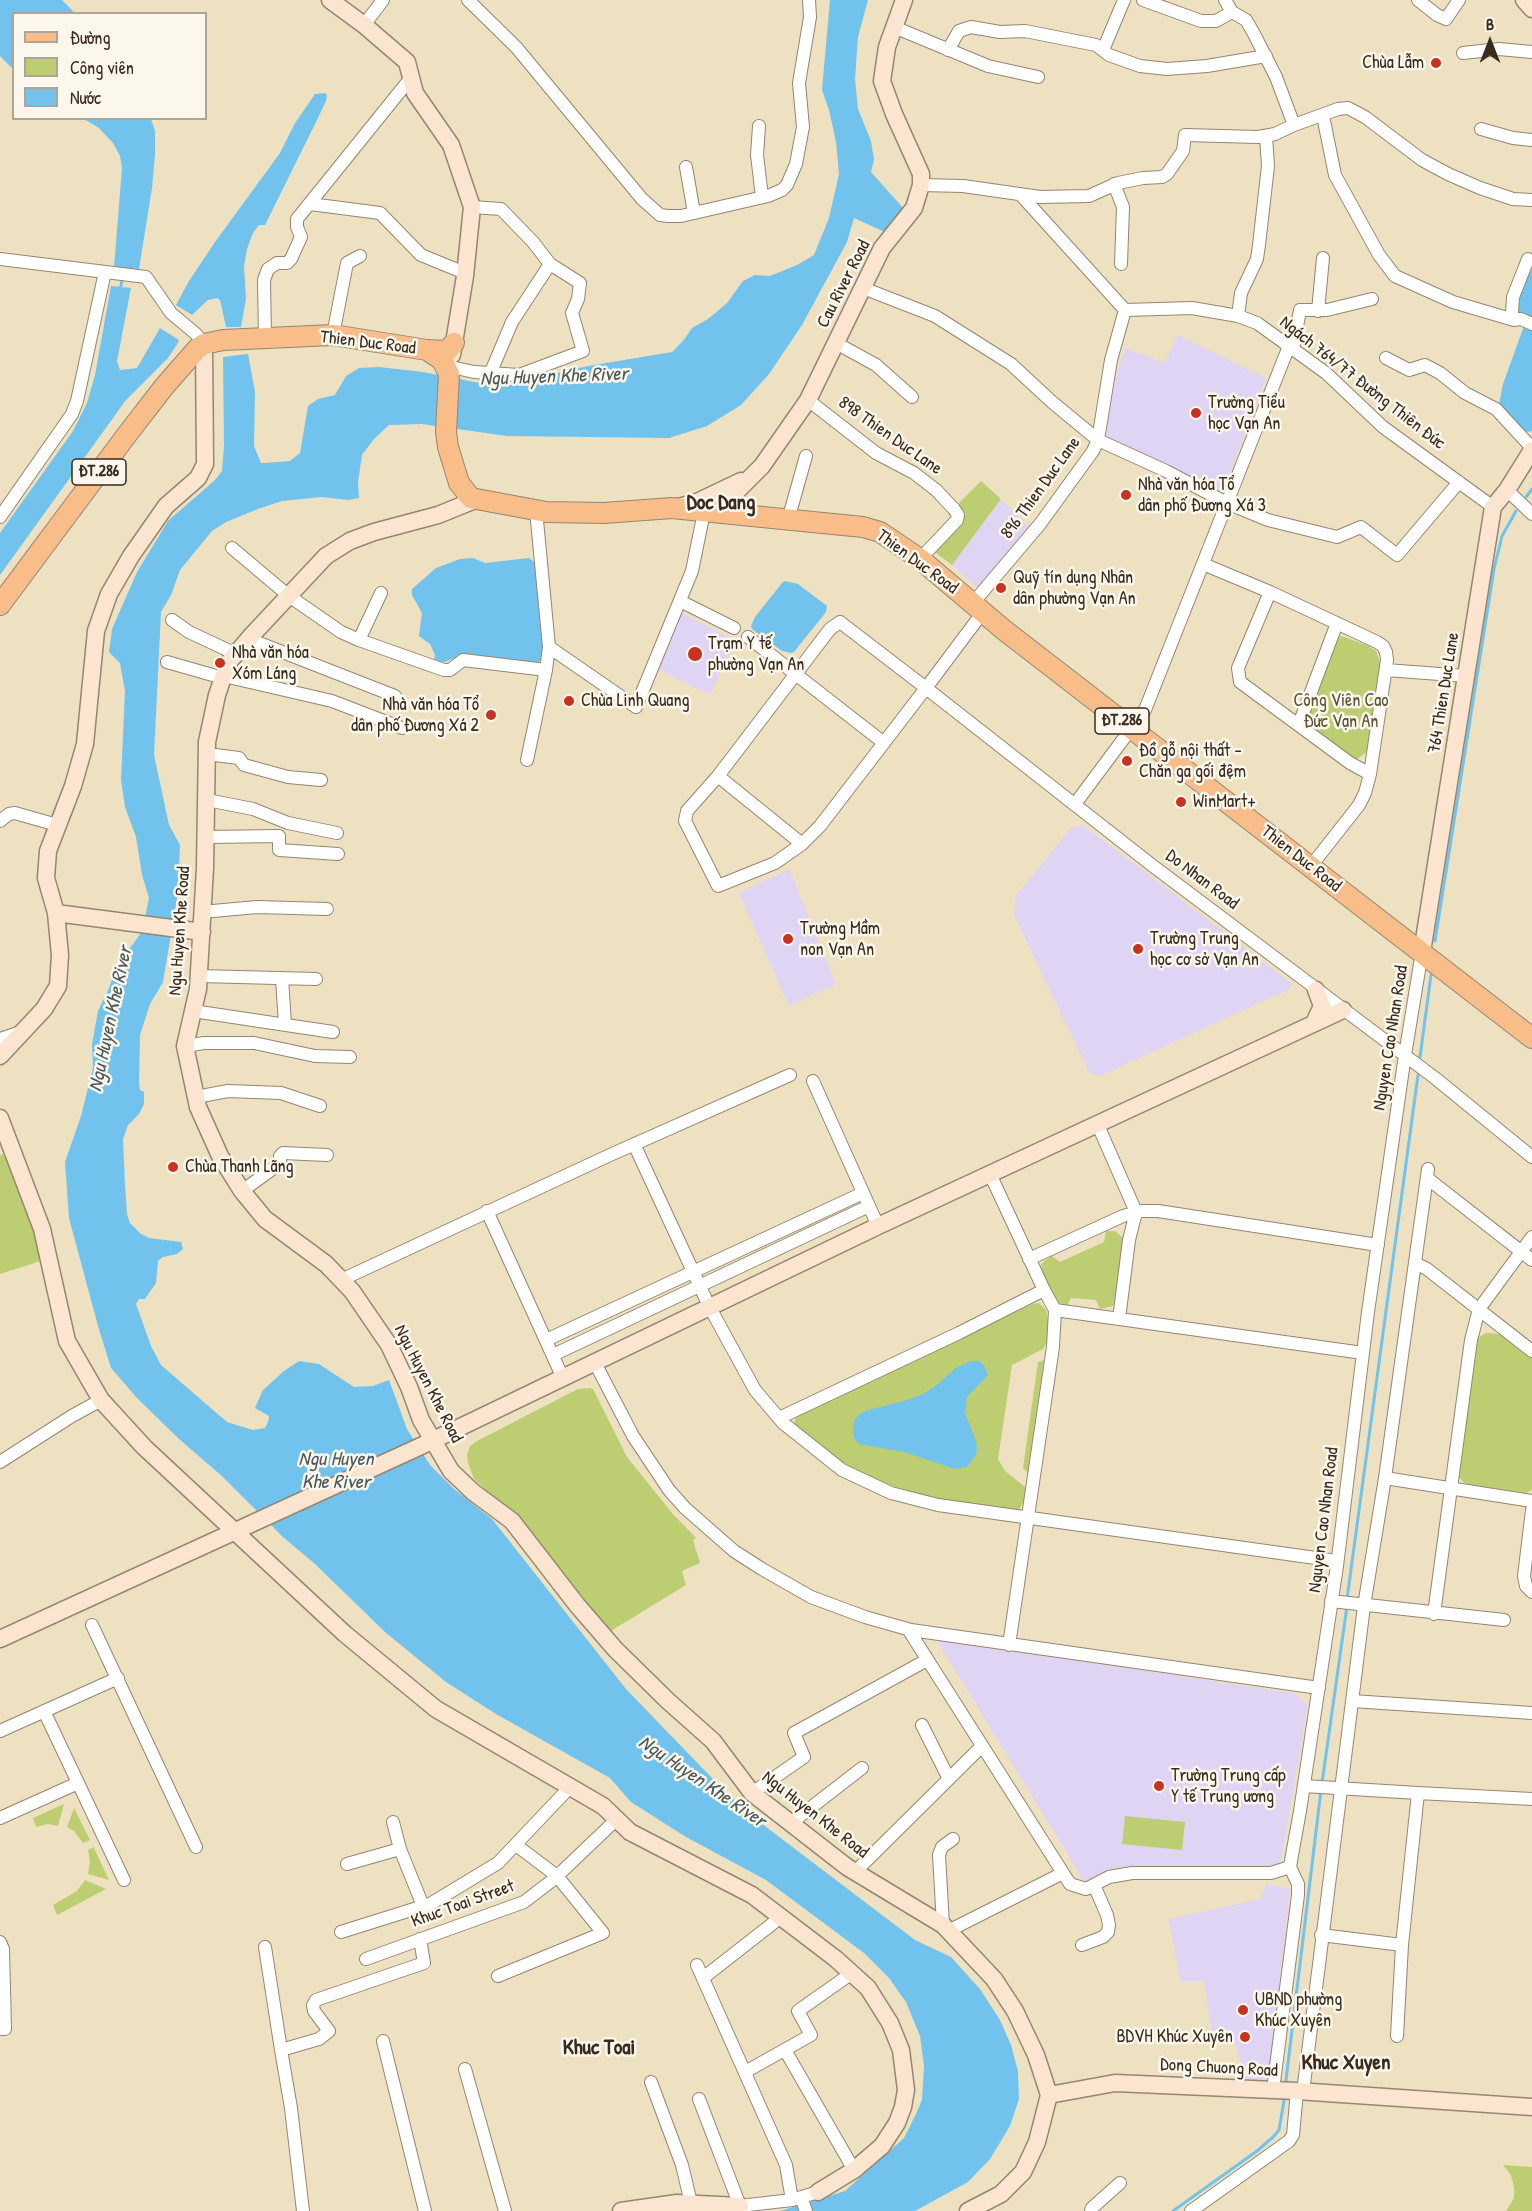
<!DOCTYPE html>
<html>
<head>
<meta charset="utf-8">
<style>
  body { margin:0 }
  #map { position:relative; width:1532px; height:2211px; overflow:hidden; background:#ede1c1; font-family:"Patrick Hand",sans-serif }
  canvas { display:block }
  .legend { position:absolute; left:12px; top:12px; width:195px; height:108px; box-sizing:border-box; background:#fbf7ec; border:2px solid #aea59a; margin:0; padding:8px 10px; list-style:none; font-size:18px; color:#3b2a1e }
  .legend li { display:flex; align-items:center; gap:12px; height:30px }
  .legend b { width:30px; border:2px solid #aea59a }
  .north { position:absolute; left:1460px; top:12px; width:60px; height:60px; -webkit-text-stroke:4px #fbf7ec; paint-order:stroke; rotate:0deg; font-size:16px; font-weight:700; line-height:24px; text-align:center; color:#3b2a1e }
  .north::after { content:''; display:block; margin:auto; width:21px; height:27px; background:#3b2a1e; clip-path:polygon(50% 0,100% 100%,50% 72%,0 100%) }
</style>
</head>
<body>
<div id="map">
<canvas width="1532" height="2211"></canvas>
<ul class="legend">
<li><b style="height:8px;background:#f8bd89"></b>Đường</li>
<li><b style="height:16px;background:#bcce71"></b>Công viên</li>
<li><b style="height:16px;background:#71c3ed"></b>Nước</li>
</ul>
<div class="north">B</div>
</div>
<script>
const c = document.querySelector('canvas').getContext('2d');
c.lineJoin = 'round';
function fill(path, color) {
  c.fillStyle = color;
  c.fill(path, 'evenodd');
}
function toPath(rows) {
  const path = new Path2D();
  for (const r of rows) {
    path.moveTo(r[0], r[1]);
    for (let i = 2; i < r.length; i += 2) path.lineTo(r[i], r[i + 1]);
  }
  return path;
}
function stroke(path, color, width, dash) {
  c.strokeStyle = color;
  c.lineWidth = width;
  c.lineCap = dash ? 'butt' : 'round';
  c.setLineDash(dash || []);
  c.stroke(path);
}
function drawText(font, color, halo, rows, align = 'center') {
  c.font = font + ' "Patrick Hand",sans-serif';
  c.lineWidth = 5;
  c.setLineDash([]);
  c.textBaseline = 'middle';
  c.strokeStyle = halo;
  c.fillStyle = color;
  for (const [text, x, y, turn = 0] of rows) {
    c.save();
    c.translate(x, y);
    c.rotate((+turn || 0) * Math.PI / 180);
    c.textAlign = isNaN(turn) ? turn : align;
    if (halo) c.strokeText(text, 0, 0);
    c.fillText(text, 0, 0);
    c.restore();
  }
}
const built = toPath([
  [1178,335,1266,378,1221,497,1102,439,1116,375,1125,348,1165,363],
  [1001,499,1031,529,981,591,952,565],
  [680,612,735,640,710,695,656,668],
  [1083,825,1291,983,1290,989,1100,1076,1090,1074,1014,915,1016,896,1071,828],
  [789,869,836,984,789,1006,739,893],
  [936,1639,1293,1693,1308,1705,1280,1867,1275,1870,1142,1867,1123,1868,1088,1882,1084,1881],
  [1267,1884,1290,1889,1269,2081,1245,2079,1235,2042,1213,2039,1204,1981,1180,1981,1169,1919,1260,1899]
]);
const green = toPath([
  [981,481,1001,499,952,565,935,552,966,514,959,503],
  [1341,636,1369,646,1376,651,1380,662,1367,752,1357,759,1354,759,1309,727,1306,722,1308,712,1335,643],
  [8,1153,35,1231,41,1261,0,1274,0,1155],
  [1106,1231,1115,1231,1123,1238,1116,1295,1113,1306,1100,1309,1096,1300,1071,1298,1067,1306,1056,1302,1042,1270,1041,1265,1044,1261,1052,1256,1060,1262,1104,1242],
  [1039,1303,1046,1310,1048,1321,1047,1342,1043,1349,1012,1365,998,1459,1005,1471,1025,1487,1026,1496,1019,1510,941,1500,890,1485,866,1476,828,1455,794,1424,796,1415,819,1403,1033,1304],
  [1486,1333,1500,1334,1532,1358,1532,1489,1527,1493,1466,1485,1459,1477,1478,1338],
  [1044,1360,1028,1473,1023,1468,1038,1362],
  [589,1388,593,1389,627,1457,672,1513,696,1538,693,1540,700,1563,682,1571,686,1585,609,1632,517,1519,474,1479,468,1463,467,1455,470,1446,477,1441,578,1389],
  [64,1804,58,1826,48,1824,36,1827,33,1818],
  [74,1808,90,1840,83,1843,74,1831,67,1827],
  [1125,1816,1185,1822,1182,1850,1122,1844],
  [94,1847,94,1848,109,1880,88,1874,90,1862,88,1850],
  [85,1880,106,1889,57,1915,53,1905,77,1891],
  [1503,2165,1532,2167,1532,2211,1506,2211,1514,2198,1514,2187,1511,2175]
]);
const water = toPath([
  [0,0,62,0,75,13,14,14,13,69,0,56],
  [830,0,868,0,858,37,855,79,858,109,871,141,874,160,871,172,904,209,887,233,854,218,847,242,802,325,769,374,741,405,707,426,669,438,507,436,422,424,389,425,374,439,362,455,358,482,359,498,348,500,321,497,282,501,258,509,226,522,212,531,180,570,171,595,161,612,154,755,169,825,180,845,178,892,163,982,150,1004,140,1035,139,1082,140,1090,144,1092,144,1104,139,1114,128,1125,123,1139,125,1185,127,1214,130,1223,141,1234,149,1238,181,1242,183,1249,177,1254,163,1257,158,1261,156,1283,145,1299,139,1299,136,1304,151,1346,161,1365,227,1422,253,1430,265,1428,268,1422,269,1416,255,1408,263,1390,284,1371,299,1361,319,1364,354,1387,373,1386,389,1380,407,1429,430,1465,454,1489,492,1519,626,1689,712,1778,749,1814,915,1940,951,1957,980,1989,1000,2020,1011,2045,1018,2071,1019,2099,1010,2126,990,2159,968,2182,915,2211,780,2211,845,2191,904,2138,916,2114,922,2100,924,2065,920,2036,906,2002,889,1978,864,1953,766,1880,686,1837,631,1802,610,1778,496,1714,446,1682,385,1632,315,1564,283,1537,223,1477,179,1439,137,1398,111,1368,98,1326,69,1218,65,1162,81,1116,93,1068,92,1044,98,1011,109,988,117,965,142,932,149,898,142,875,136,837,125,807,121,780,125,691,120,663,109,652,112,629,137,572,168,521,215,480,222,471,224,446,223,357,248,354,255,392,254,446,261,463,265,463,290,461,300,453,308,406,318,399,335,395,346,376,359,368,379,367,423,372,490,385,524,385,541,377,588,366,672,352,683,341,692,328,708,319,727,303,743,281,755,275,770,276,797,265,814,255,829,218,839,174,836,142,829,110,822,90],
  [325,93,327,95,326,101,317,120,265,225,259,225,253,233,247,249,244,266,246,299,241,327,226,327,220,300,217,298,208,300,192,315,176,305,189,281,215,242,280,153,295,123,313,97,315,94],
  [84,119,151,119,155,131,155,155,152,188,139,269,114,267,122,168,120,156,113,143,99,128],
  [1532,269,1532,322,1518,314,1516,310,1520,288],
  [111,286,131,288,117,361,120,370,137,368,160,328,179,340,178,343,168,358,126,400,0,575,0,533,73,431,87,403,95,375],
  [1524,326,1532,329,1532,431,1527,432,1522,431,1499,404,1503,384],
  [473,558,485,563,529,558,538,565,544,656,539,662,535,664,525,663,461,655,445,662,437,662,434,660,435,655,430,644,419,636,422,613,412,595,412,589,436,568,460,559],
  [785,581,798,584,827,606,826,612,794,652,791,653,782,651,752,629,751,626,755,617,782,583],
  [971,1361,979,1361,984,1365,988,1375,967,1397,965,1413,976,1441,977,1449,976,1455,967,1467,955,1469,904,1452,859,1444,854,1438,853,1429,855,1419,860,1414,868,1410,904,1401,923,1394,938,1384,956,1368]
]);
const stream = toPath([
  [120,290,123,276],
  [1526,497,1532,489],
  [1435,941,1494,569,1502,536,1516,511],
  [1420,1057,1431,975],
  [1347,1599,1418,1075],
  [1322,1783,1347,1606],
  [1286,2080,1321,1790],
  [1173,2211,1257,2151,1273,2137,1279,2130,1285,2095]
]);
const street = toPath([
  [468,0,516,47,642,199,660,215,668,216,681,216,768,196,782,190,787,185,796,164,803,127,799,83,810,17,809,0],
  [1143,0,1201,21,1216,21,1232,12],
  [1225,0,1232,12,1246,20,1253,32,1276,77,1294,125],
  [1418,0,1437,15,1446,19,1459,0],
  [364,25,383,0],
  [894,27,988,66,1038,77],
  [948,50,959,31,971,27,1000,32,1025,31,1096,45,1109,55,1140,66,1167,69,1207,66,1266,56],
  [1103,50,1124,0],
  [1463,53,1499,49,1532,52],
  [1323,116,1335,175,1379,255,1395,276,1453,302,1514,320,1521,319,1532,324],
  [759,126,757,155,762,197],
  [1481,129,1513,138,1532,140],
  [686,167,694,213],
  [1114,184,1123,207,1121,264],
  [921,185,963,186,1040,197,1089,196,1118,183,1143,178,1162,177,1167,174,1183,151,1185,135,1258,137,1275,134,1294,125,1338,109,1348,108,1365,117,1422,160,1448,174,1480,188,1513,199,1532,200],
  [1020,194,1125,310],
  [310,204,380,213,421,255,465,273],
  [0,259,146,277,171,313,196,334,204,344],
  [863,288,935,316,1011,364,1052,402,1098,440,1166,471,1227,503,1268,520,1337,537,1361,527,1397,555,1459,482],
  [1125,310,1192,308,1238,316,1257,323,1326,373,1383,427,1493,507],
  [1318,311,1323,258],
  [1238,316,1241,293,1257,259,1259,245,1268,166,1266,136],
  [1514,320,1512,313,1513,297,1528,259],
  [333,335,347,263,360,256],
  [265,337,264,280,268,269,277,263,287,263,291,259,301,237,297,227,297,219,410,79],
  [836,343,876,365,912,397],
  [1293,349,1300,310,1327,310,1372,299],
  [1386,358,1409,370,1425,365,1440,373,1465,393,1496,409,1532,448],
  [451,367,474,372,519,375,583,351,572,313,578,299,580,283,550,264,533,242,501,209,472,207],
  [490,374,512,322,550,264],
  [808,400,876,453,914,473,936,490,954,509,958,515,957,520,920,559],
  [1507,490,1532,514],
  [536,510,549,647,636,707,692,571,704,512],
  [0,517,72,414,77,401,105,272],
  [788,520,806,456],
  [232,548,289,596,341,632,359,640,444,670,450,670,463,660,546,670],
  [1203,564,1270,592,1377,642,1383,646,1386,652,1387,660,1370,774,1365,793,1359,805,1311,866],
  [1270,592,1238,668,1240,682,1350,763,1370,774],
  [680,601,734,628],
  [973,603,1040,524,1093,451,1098,440,1111,360,1125,310],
  [983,612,926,688,1153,866,1435,1078,1532,1157],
  [172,620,189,632,236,654],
  [840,622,926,688,820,826,802,844,775,863,718,886,685,821,687,811,718,776,830,629,840,622],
  [748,637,884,743],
  [249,639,395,696],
  [359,640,381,593],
  [167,662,223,678],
  [1386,670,1466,676],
  [224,676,332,701,402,728],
  [1299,724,1337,623],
  [207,754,239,758,244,765,288,777,321,780],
  [527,760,546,670,549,647],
  [718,776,802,844],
  [207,800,253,809,288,823,337,833],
  [1075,804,1145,710,1289,346],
  [0,821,9,814,15,813,57,825],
  [206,837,279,836,279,850,338,854],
  [202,912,257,907,327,909],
  [199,976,316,979],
  [282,978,285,1025],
  [193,1011,333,1032],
  [0,1039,21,1032],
  [185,1046,204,1043,254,1043,315,1056,350,1057],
  [813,1081,878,1226],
  [196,1097,228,1091,281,1093,320,1106],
  [1097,1123,1136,1212,1129,1240,1119,1319],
  [634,1144,709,1306,755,1390,783,1423,842,1470,891,1493,938,1505,1337,1561],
  [990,1174,1044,1290,1055,1310,1053,1347,1009,1645],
  [1427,1178,1532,1260],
  [242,1191,278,1165,280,1163,280,1156,283,1153,327,1155],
  [487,1211,562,1376],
  [1029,1259,1123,1216,1142,1211,1158,1211,1378,1245],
  [1415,1263,1427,1269,1532,1351],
  [341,1280,610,1155,790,1075],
  [1055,1310,1363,1353],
  [546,1340,863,1193],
  [553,1355,869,1206],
  [594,1361,633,1436,669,1490,685,1508,734,1551,762,1569,811,1597,865,1617,911,1630,1319,1688],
  [779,1418,959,1333,1044,1290],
  [0,1462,72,1416,101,1400],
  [1385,1478,1532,1501],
  [1532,1510,1524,1576,1526,1586,1532,1592],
  [1331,1601,1504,1620],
  [1434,1614,1471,1340,1479,1309,1532,1237],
  [92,1625,196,1847],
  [908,1629,1070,1884,1086,1889,1109,1877,1132,1873,1271,1873,1290,1867],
  [1352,1701,1532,1713],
  [44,1711,124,1880],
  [922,1725,949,1779],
  [0,1731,118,1678],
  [1304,1786,1418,1793],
  [752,1793,804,1757,794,1733,927,1660],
  [0,1818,78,1783],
  [791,1823,862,1768],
  [400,1849,423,1906],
  [347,1864,400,1849,393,1822],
  [855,1872,981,1747],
  [943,1925,939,1855,942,1847,953,1839],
  [948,1931,1063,1873],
  [341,1932,430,1904,498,1863,570,1787],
  [1321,1935,1402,1945],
  [0,1942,3,1949,5,2029,0,2029],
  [1082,1945,1103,1937,1108,1932,1109,1925,1107,1915,1094,1885],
  [265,1947,281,2050],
  [366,1959,524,1902,554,1879,617,1819],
  [697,1965,786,2165,792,2200],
  [498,1976,603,1933,557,1876,516,1845],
  [703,1978,781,1917],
  [1397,2036,1402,1945,1418,1793,1532,1799],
  [383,2041,425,2211],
  [785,2050,854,2170],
  [465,2069,505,2211],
  [745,2072,811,2035,798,2011,852,1973],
  [651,2082,682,2165,691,2203],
  [1273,2090,1298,1895,1298,1884,1290,1867,1292,1855,1300,1811,1337,1566,1368,1312,1405,1055,1422,952],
  [1303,2092,1364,1606,1385,1478,1428,1169],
  [699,2099,740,2206,792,2200,818,2192],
  [801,2197,806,2211],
  [303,2211,291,2108,281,2050,319,2039,329,2031,314,2011,313,2005,316,2000,424,1963,420,1939],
  [1091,2211,1092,2208,1120,2183],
  [1191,2211,1289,2141,1293,2135,1297,2091]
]);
const secondary = toPath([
  [330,0,364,25,407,62,415,93,451,145,472,207,465,276,452,355],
  [1524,0,1532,9],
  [475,500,438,515,374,532,350,541,326,556,252,635,228,663,217,695,207,742,205,868,198,989,185,1046,198,1107,220,1156,242,1191,265,1219,326,1264,352,1291,389,1345,409,1387,421,1420,451,1471,473,1492,512,1521,577,1605,615,1649,668,1701,713,1741,752,1793,847,1867,943,1925,994,1979,1015,2011,1036,2055,1049,2095,1037,2142,1023,2172,1001,2194,968,2211],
  [679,507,697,502,741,481],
  [742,515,733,507,732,501,734,494,762,466,808,400,882,248,914,208,921,185,921,174,894,114,882,81,887,47,904,0],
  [56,913,202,932],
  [1422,952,1493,507,1507,490,1532,450],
  [1314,1023,1322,1006,1316,990],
  [0,1056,44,1009,58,986,60,955,56,913,46,878,48,851,73,786,85,744,96,631,109,594,131,556,166,506,198,478,205,464,204,344],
  [0,1118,42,1229,67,1341,101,1400,144,1447,345,1634,436,1709,603,1806,630,1832,752,1895,836,1959,868,1988,890,2023,901,2050,906,2090,903,2107,897,2123,882,2146,854,2170,818,2192],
  [0,1639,421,1446,878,1226,1343,1010],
  [1049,2095,1115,2083,1297,2091,1532,2107],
  [621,2211,677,2203,740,2206]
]);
const primary = toPath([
  [427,350,447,351,454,343],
  [0,605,126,436,163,388,197,349,204,344,223,340,333,335,427,350,442,360,449,374,446,432,448,447,459,483,471,498,546,512,604,513,672,508,863,527,880,532,920,559,1004,630,1532,1038]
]);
const markers = [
  [1436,63,6,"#c8321e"],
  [1196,413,6,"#c8321e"],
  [1126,495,6,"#c8321e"],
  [1001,588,6,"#c8321e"],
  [695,654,8,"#c8321e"],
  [220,663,6,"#c8321e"],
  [569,701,6,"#c8321e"],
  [491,715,6,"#c8321e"],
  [1127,761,6,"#c8321e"],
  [1181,802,6,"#c8321e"],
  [788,939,6,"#c8321e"],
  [1138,949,6,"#c8321e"],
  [173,1167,6,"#c8321e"],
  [1159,1786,6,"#c8321e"],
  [1243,2010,6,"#c8321e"],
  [1245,2037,6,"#c8321e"]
];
const shields = [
  [99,472,54],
  [1122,721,54]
];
const shieldNames = [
  ["ĐT.286",99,472],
  ["ĐT.286",1122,721]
];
const poiNames = [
  ["Chùa Lẫm",1424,63,"right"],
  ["Trường Tiểu",1208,403],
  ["học Vạn An",1208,424],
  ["Nhà văn hóa Tổ",1138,485],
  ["dân phố Đương Xá 3",1138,506],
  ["Quỹ tín dụng Nhân",1013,578],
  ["dân phường Vạn An",1013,599],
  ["Trạm Y tế",708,644],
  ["phường Vạn An",708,665],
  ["Nhà văn hóa",232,653],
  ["Xóm Láng",232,674],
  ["Chùa Linh Quang",581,701],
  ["Nhà văn hóa Tổ",479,705,"right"],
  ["dân phố Đương Xá 2",479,726,"right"],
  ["Đồ gỗ nội thất -",1139,751],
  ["Chăn ga gối đệm",1139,772],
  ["WinMart+",1193,802],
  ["Trường Mầm",800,929],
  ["non Vạn An",800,950],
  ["Trường Trung",1150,939],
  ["học cơ sở Vạn An",1150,960],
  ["Chùa Thanh Lãng",185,1167],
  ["Trường Trung cấp",1171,1776],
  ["Y tế Trung ương",1171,1797],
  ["UBND phường",1255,2000],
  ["Khúc Xuyên",1255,2021],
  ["BDVH Khúc Xuyên",1233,2037,"right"]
];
const streetNames = [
  ["Cau River Road",844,284,-63],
  ["Thien Duc Road",368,343,7],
  ["Ngách 764/77 Đường Thiên Đức",1362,383,38],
  ["898 Thien Duc Lane",890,436,35],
  ["896 Thien Duc Lane",1041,488,-54],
  ["Thien Duc Road",917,562,36],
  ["764 Thien Duc Lane",1444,693,-81],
  ["Thien Duc Road",1301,859,38],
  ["Do Nhan Road",1202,880,37],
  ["Ngu Huyen Khe Road",180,931,-86],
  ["Nguyen Cao Nhan Road",1391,1038,-81],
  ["Ngu Huyen Khe Road",428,1384,63],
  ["Nguyen Cao Nhan Road",1324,1520,-83],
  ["Ngu Huyen Khe Road",815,1815,38],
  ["Khuc Toai Street",463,1904,-20],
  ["Dong Chuong Road",1219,2068,3]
];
const parkNames = [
  ["Công Viên Cao",1341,701],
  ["Đức Vạn An",1341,722]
];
const waterNames = [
  ["Ngu Huyen Khe River",554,377,-2],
  ["Ngu Huyen Khe River",111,1019,-78],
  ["Ngu Huyen",336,1460],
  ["Khe River",336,1483],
  ["Ngu Huyen Khe River",702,1782,34]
];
const quarterNames = [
  ["Doc Dang",721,503],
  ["Khuc Toai",599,2048],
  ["Khuc Xuyen",1346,2063]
];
fill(built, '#e0d4f4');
fill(green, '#bcce71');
fill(water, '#71c3ed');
stroke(stream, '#71c3ed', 3);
stroke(street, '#948670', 14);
stroke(secondary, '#948670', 19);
stroke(primary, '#948670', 22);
stroke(street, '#fff', 12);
stroke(secondary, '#fce5d0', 16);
stroke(primary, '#f8bd89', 20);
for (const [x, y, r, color] of markers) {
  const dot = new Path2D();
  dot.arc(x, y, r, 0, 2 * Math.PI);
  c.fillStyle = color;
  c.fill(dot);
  stroke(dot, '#fbf7ec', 2);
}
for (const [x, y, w] of shields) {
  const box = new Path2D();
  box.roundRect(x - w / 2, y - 13, w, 26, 4.5);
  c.fillStyle = '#fbf7ec';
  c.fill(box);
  stroke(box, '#3b2a1e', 1.5);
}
drawText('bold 16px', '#3b2a1e', null, shieldNames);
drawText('18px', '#3b2a1e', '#fbf7ec', poiNames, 'left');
drawText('18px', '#3b2a1e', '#fbf7ec', streetNames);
drawText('18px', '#5b5333', '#fbf7ec', parkNames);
drawText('italic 20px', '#4b585c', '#fbf7ec', waterNames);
drawText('bold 21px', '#3b2a1e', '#fbf7ec', quarterNames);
</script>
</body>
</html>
